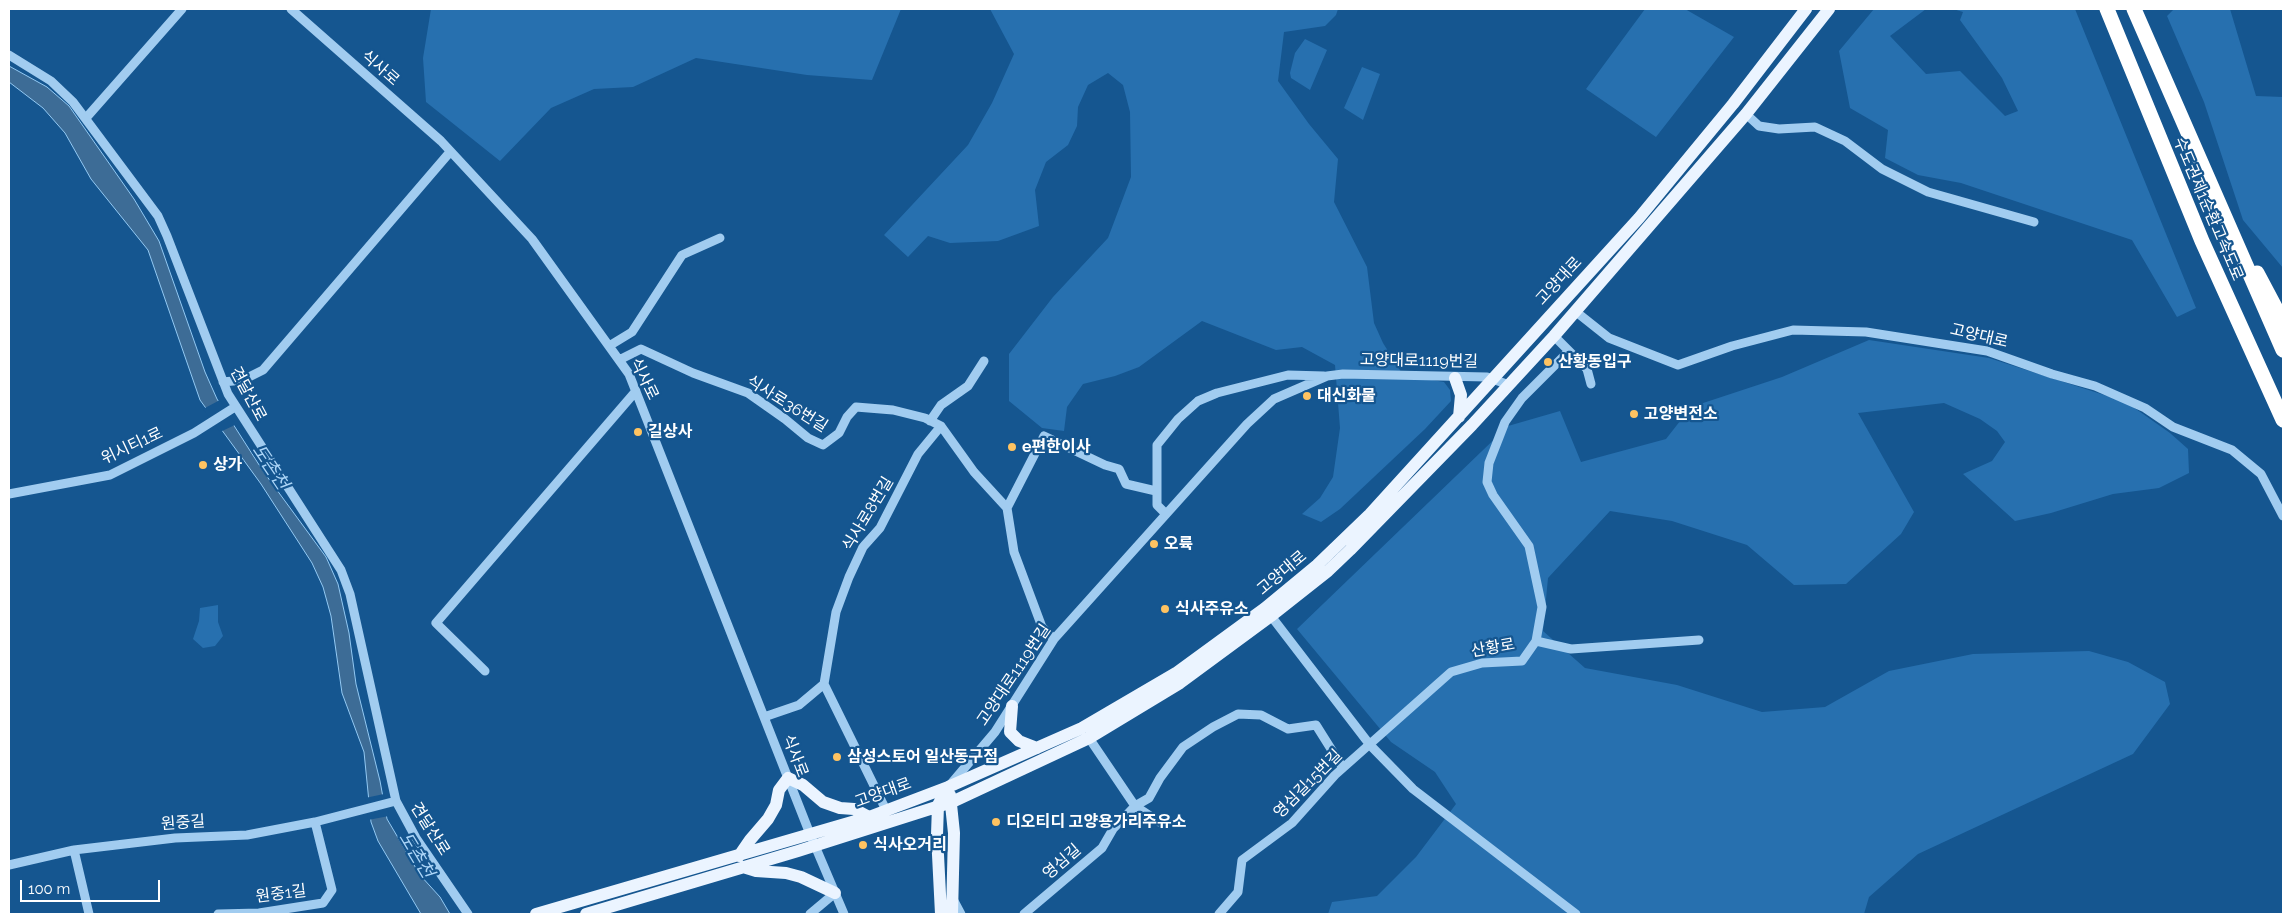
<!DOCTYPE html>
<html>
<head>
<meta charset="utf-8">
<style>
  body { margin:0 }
  #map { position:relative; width:2292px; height:923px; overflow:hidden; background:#155690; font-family:Raleway,sans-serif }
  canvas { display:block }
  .frame { position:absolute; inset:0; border:10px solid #fff; pointer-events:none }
  .scale { position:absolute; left:20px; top:880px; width:140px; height:22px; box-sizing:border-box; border:2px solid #fff; border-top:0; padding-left:6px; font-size:15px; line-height:18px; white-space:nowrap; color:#fff; -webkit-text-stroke:4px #155690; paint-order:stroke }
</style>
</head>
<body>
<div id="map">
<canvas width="2292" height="923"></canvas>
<div class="frame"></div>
<div class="scale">100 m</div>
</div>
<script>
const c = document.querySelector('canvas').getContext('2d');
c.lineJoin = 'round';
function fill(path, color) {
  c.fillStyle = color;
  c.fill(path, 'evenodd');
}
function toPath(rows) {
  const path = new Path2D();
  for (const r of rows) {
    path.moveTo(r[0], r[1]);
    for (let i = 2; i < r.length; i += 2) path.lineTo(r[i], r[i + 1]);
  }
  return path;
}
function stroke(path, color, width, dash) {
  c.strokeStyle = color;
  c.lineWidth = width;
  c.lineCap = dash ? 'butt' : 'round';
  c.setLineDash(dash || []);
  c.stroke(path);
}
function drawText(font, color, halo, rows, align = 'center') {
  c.font = font + ' Raleway,"Noto Sans KR",sans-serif';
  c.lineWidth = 4.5;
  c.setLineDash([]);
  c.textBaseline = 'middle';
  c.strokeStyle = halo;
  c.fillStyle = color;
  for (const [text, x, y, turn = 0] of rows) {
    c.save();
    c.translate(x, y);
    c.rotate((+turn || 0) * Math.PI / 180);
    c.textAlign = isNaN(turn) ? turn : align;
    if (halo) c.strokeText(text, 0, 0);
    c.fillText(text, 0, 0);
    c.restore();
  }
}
const green = toPath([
  [431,9,901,9,872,80,807,75,696,58,633,87,594,89,551,108,500,161,426,102,423,58],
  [990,9,1338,9,1336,15,1325,26,1284,32,1278,81,1309,124,1338,159,1334,202,1367,267,1374,323,1383,343,1403,375,1444,382,1450,390,1451,401,1425,429,1340,509,1321,522,1302,514,1320,498,1333,477,1340,428,1335,365,1302,347,1276,350,1202,321,1139,367,1115,376,1083,384,1067,407,1064,431,1042,428,1009,401,1009,354,1053,297,1108,238,1131,177,1130,112,1123,85,1108,73,1088,85,1078,107,1077,126,1068,145,1046,162,1035,190,1039,226,998,241,950,243,928,236,908,257,884,235,968,145,992,103,1014,54],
  [1645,9,1685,9,1734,37,1656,137,1586,89],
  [1874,9,1926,9,1890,36,1926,74,1960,71,2005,116,2018,111,2002,78,1960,20,1963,12,1953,9,2075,9,2196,308,2177,317,2132,240,1961,183,1918,175,1885,158,1888,130,1850,108,1839,51],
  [2174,9,2230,9,2256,96,2283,97,2283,268,2243,220,2204,102,2167,16],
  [1305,39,1327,50,1310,90,1291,78,1290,73,1295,53],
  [1362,67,1380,74,1363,120,1344,108],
  [1869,340,1989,358,2126,402,2170,433,2188,449,2189,473,2159,488,2113,494,2051,513,2015,521,1963,474,1992,461,2005,442,1997,431,1980,419,1944,403,1858,413,1914,512,1901,534,1846,584,1794,585,1747,545,1672,521,1610,511,1548,578,1543,631,1585,668,1677,685,1762,712,1825,707,1889,671,1973,654,2089,651,2128,662,2165,682,2170,704,2133,754,1918,854,1869,897,1864,914,1328,914,1332,902,1377,896,1416,857,1456,804,1435,772,1391,742,1297,629,1508,426,1560,411,1581,462,1666,439,1691,407,1782,377],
  [218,605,218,622,223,636,215,646,203,648,193,639,199,621,200,608]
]);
const water = toPath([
  [9,66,47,87,69,106,134,199,159,241,205,372,217,399,263,471,326,557,338,584,349,633,356,684,380,781,387,819,420,875,440,897,450,914,421,914,378,841,371,822,364,752,342,693,331,616,323,587,312,563,261,484,200,400,148,250,91,179,65,133,43,108,9,82,9,66]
]);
const pier = toPath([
  [220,400,235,425,220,432,203,409],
  [384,794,389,816,368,820,365,798]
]);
const minor = toPath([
  [291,9,441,141,532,239,629,374,810,834,844,914],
  [9,55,51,81,73,102,158,216,167,236,228,394,341,570,350,594,396,801,416,838,468,914],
  [1746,114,1759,126,1779,129,1815,127,1845,141,1882,169,1928,192,2034,222],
  [86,118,182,9],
  [1575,311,1609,338,1678,365,1732,346,1793,330,1866,332,1987,351,2052,374,2095,386,2145,408,2173,427,2232,450,2261,474,2283,516],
  [1554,336,1587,369,1591,384],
  [609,346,632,332,682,255,720,238],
  [619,360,641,349,693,373,748,393,785,419,808,438,823,445,839,433,847,417,856,407,893,410,925,418,941,426,974,472,1007,508,1014,552,1042,627,1054,639],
  [223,382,243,380,263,370,450,152],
  [930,421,941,405,968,386,984,361],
  [9,494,110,475,194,433,235,407],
  [1007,508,1044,436,1105,465,1119,469,1126,484,1156,491],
  [1166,514,1157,505,1157,445,1178,419,1198,401,1217,393,1288,375,1324,376],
  [1271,616,1370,745,1413,789,1576,914],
  [1536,641,1571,649,1699,640],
  [485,671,436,623,636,391],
  [824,684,886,810],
  [764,717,799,705,824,684,836,612,849,577,863,547,880,528,918,454,941,426],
  [1089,738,1135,806,1161,823],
  [950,785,995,732,1054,639,1247,424,1274,399,1327,376,1343,374,1487,377,1509,385],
  [74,850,89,914],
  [9,865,74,850,175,838,247,835,315,822,396,801],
  [953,899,961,914],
  [218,914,259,913,323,903,332,890,315,822],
  [810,914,835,893],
  [1024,914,1102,848,1113,829,1135,806,1149,798,1160,778,1183,747,1213,727,1238,714,1261,715,1288,729,1316,725,1343,768],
  [1219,914,1238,892,1242,860,1292,823,1335,775,1451,672,1482,663,1522,661,1536,641,1542,607,1529,546,1493,495,1487,482,1489,463,1505,422,1522,398,1569,351]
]);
const major = toPath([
  [1455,378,1461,395,1459,417],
  [1012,706,1010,732,1019,741,1037,748],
  [950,795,954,833,952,914],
  [739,856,750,840,768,819,776,805,779,790,788,778,803,785,823,802,840,808,854,809,869,817],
  [743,867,756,871,786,873,801,877,835,893],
  [536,914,869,817,948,787,1082,728,1176,673,1265,608,1317,565,1370,514,1639,218,1733,104,1806,9],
  [586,914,798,851,952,802,1089,738,1180,683,1271,616,1328,571,1350,550,1472,425,1554,336,1746,114,1829,9],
  [941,914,937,835,938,805,942,798]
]);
const highway = toPath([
  [2107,9,2202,241,2283,420],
  [2134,9,2283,350],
  [2257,273,2283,322]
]);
const markers = [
  [1548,362,5,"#ffc361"],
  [1307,396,5,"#ffc361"],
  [1634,414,5,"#ffc361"],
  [638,432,5,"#ffc361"],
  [1012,447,5,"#ffc361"],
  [203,465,5,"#ffc361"],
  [1154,544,5,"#ffc361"],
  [1165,609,5,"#ffc361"],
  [837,757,5,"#ffc361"],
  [996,822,5,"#ffc361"],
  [863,845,5,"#ffc361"]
];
const streetNames = [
  ["식사로",380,68,41],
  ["수도권제1순환고속도로",2208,209,67],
  ["고양대로",1559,281,-47],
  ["고양대로",1979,336,13],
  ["고양대로1119번길",1419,361,1],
  ["식사로",644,379,64],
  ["견달산로",248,394,62],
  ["식사로36번길",787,404,32],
  ["위시티1로",132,446,-25],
  ["식사로8번길",868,514,-59],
  ["고양대로",1282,573,-40],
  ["산황로",1493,648,-10],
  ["고양대로1119번길",1014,675,-56],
  ["식사로",795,756,69],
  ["영심길15번길",1308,784,-45],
  ["고양대로",883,793,-20],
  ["원중길",183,823,-4],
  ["견달산로",430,829,58],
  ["영심길",1062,862,-41],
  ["원중1길",281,894,-7]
];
const poiNames = [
  ["산황동입구",1558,362],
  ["대신화물",1317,396],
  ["고양변전소",1644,414],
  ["길상사",648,432],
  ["e편한이사",1022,447],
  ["상가",213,465],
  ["오륙",1164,544],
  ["식사주유소",1175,609],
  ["삼성스토어 일산동구점",847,757],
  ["디오티디 고양용가리주유소",1006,822],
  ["식사오거리",873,845]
];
const waterNames = [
  ["도촌천",270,467,56],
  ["도촌천",416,855,59]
];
fill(green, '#2770af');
fill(water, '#3d6c96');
stroke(water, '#93c9f3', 1);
fill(pier, '#155690');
stroke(minor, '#a1ccf0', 9);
stroke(major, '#ebf4ff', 12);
stroke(highway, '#fff', 15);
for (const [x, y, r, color] of markers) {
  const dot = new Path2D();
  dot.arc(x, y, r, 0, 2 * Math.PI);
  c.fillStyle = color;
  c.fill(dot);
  stroke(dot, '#155690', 2);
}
drawText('16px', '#fff', '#155690', streetNames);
drawText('bold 16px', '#fff', '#155690', poiNames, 'left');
drawText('italic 18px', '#add6f8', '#155690', waterNames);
</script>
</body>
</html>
